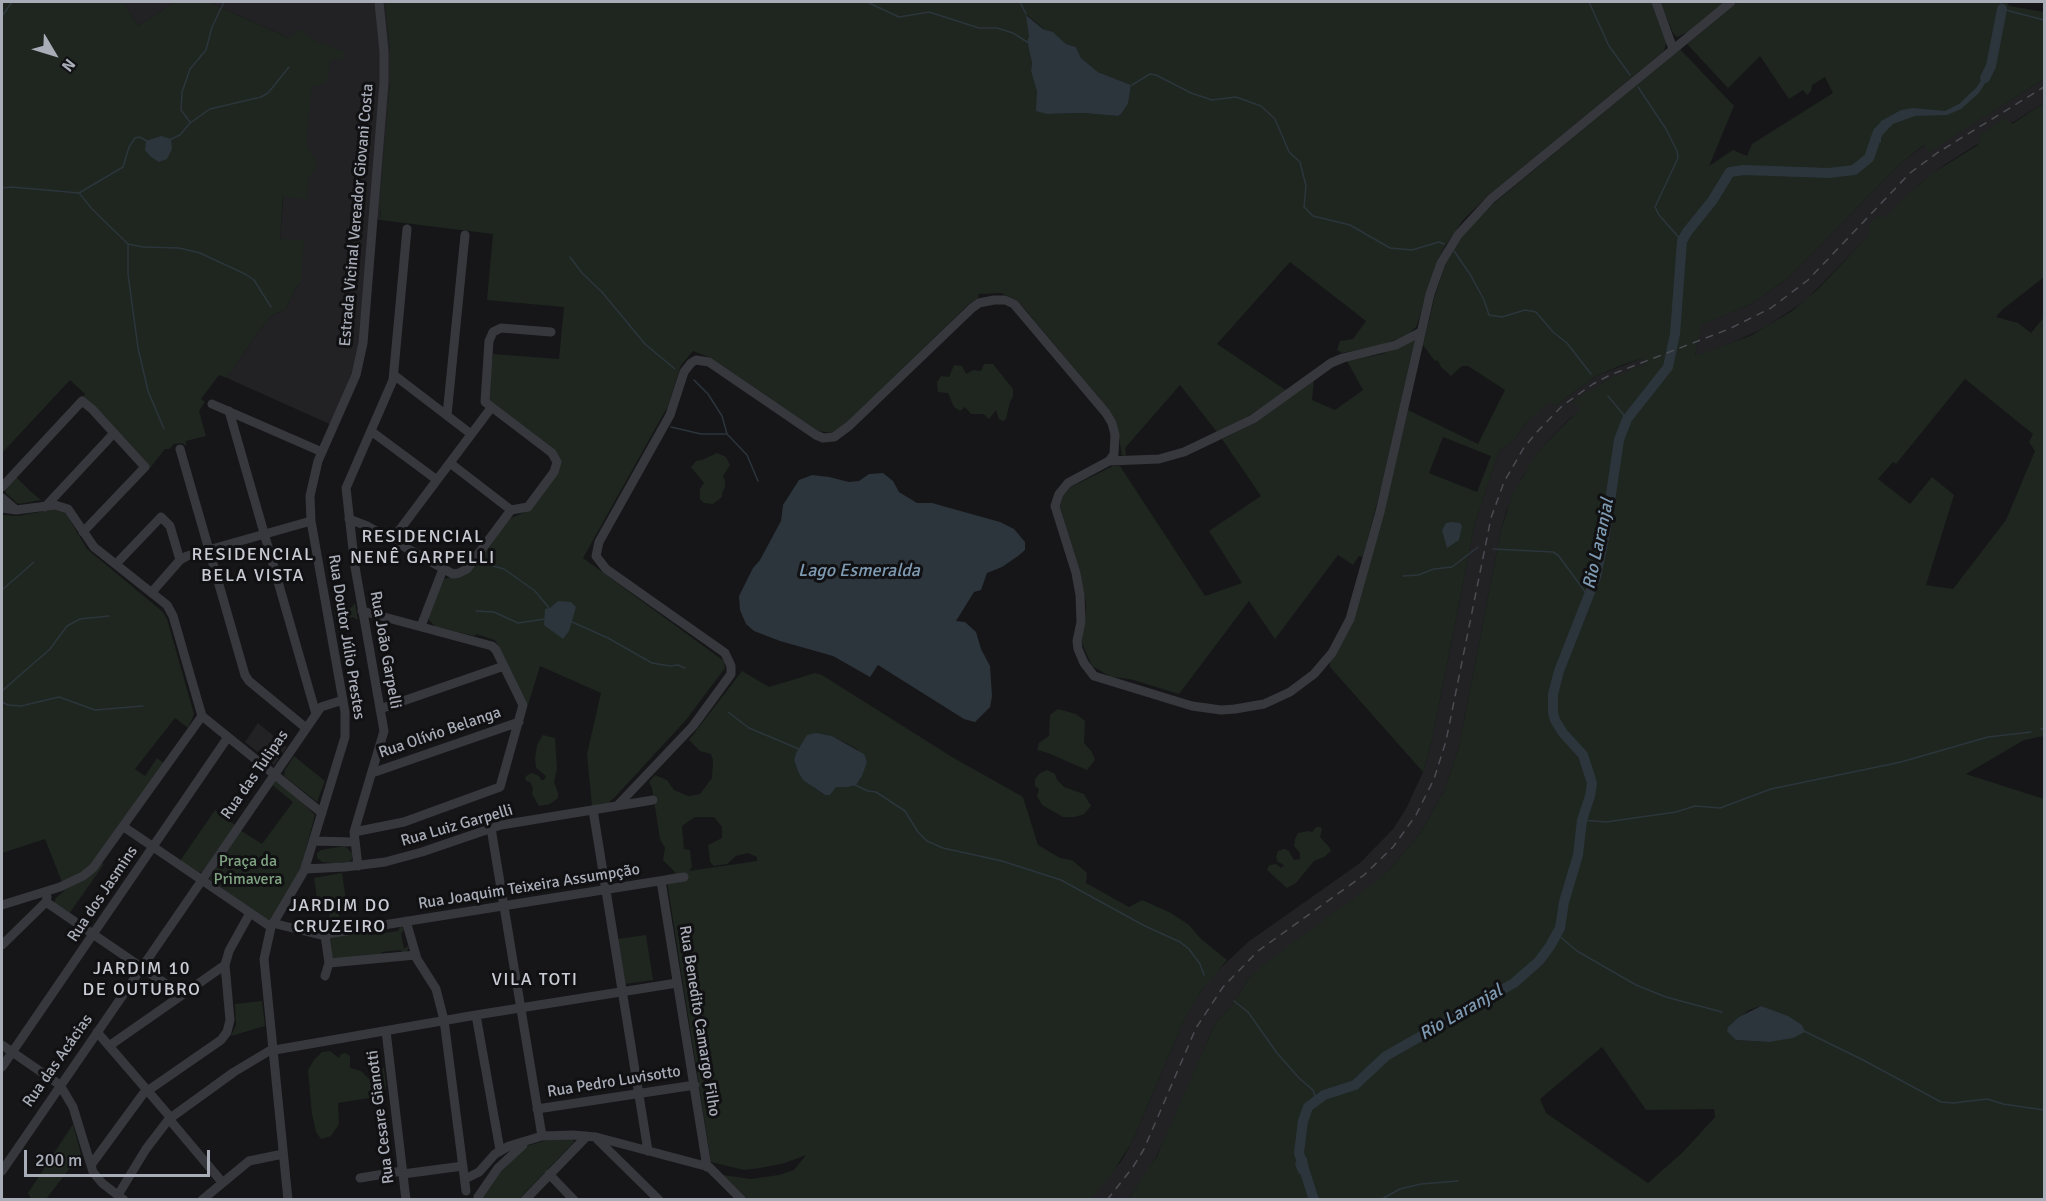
<!DOCTYPE html>
<html>
<head>
<meta charset="utf-8">
<style>
  body { margin:0 }
  #map { position:relative; width:2046px; height:1201px; overflow:hidden; background:#161618; font-family:Signika,sans-serif }
  canvas { display:block }
  .frame { position:absolute; inset:0; border:3px solid #a8adb8; pointer-events:none }
  .north { position:absolute; left:24px; top:24px; width:60px; height:60px; -webkit-text-stroke:4px #111113; paint-order:stroke; rotate:128deg; font-size:16px; font-weight:700; line-height:24px; text-align:center; color:#a8adb8 }
  .north::after { content:''; display:block; margin:auto; width:21px; height:27px; background:#a8adb8; clip-path:polygon(50% 0,100% 100%,50% 72%,0 100%) }
  .scale { position:absolute; left:24px; top:1150px; width:186px; height:27px; box-sizing:border-box; border:3px solid #a8adb8; border-top:0; padding-left:8px; font-size:18px; line-height:21px; white-space:nowrap; color:#a8adb8; -webkit-text-stroke:4px #111113; paint-order:stroke }
</style>
</head>
<body>
<div id="map">
<canvas width="2046" height="1201"></canvas>
<div class="frame"></div>
<div class="north">N</div>
<div class="scale">200 m</div>
</div>
<script>
const c = document.querySelector('canvas').getContext('2d');
c.lineJoin = 'round';
function fill(path, color) {
  c.fillStyle = color;
  c.fill(path, 'evenodd');
}
function toPath(rows) {
  const path = new Path2D();
  for (const r of rows) {
    path.moveTo(r[0], r[1]);
    for (let i = 2; i < r.length; i += 2) path.lineTo(r[i], r[i + 1]);
  }
  return path;
}
function stroke(path, color, width, dash) {
  c.strokeStyle = color;
  c.lineWidth = width;
  c.lineCap = dash ? 'butt' : 'round';
  c.setLineDash(dash || []);
  c.stroke(path);
}
function drawText(font, color, halo, rows, align = 'center') {
  c.font = font + ' Signika,sans-serif';
  c.lineWidth = 6;
  c.setLineDash([]);
  c.textBaseline = 'middle';
  c.strokeStyle = halo;
  c.fillStyle = color;
  for (const [text, x, y, turn = 0] of rows) {
    c.save();
    c.translate(x, y);
    c.rotate((+turn || 0) * Math.PI / 180);
    c.textAlign = isNaN(turn) ? turn : align;
    if (halo) c.strokeText(text, 0, 0);
    c.fillText(text, 0, 0);
    c.restore();
  }
}
const built = toPath([
  [123,2,175,2,138,26],
  [208,2,385,2,390,52,390,82,380,220,373,219,363,343,334,426,227,378,258,332,271,316,286,309,295,289,301,282,280,239,296,41],
  [2044,79,2044,103,1944,165,1919,184,1805,301,1764,328,1734,342,1695,357,1700,325,1751,304,1787,279,1901,163,1925,145,1929,151],
  [1643,358,1646,364,1570,418,1543,446,1522,477,1506,512,1501,530,1459,747,1444,791,1421,832,1391,868,1374,884,1249,978,1233,1004,1215,1024,1210,1035,1167,1135,1146,1176,1131,1195,1128,1199,1089,1200,1122,1160,1132,1142,1183,1022,1195,1000,1211,977,1248,942,1360,863,1393,829,1406,809,1423,772,1432,740,1475,523,1499,451,1514,440,1525,424,1549,401,1555,406,1596,376],
  [258,723,287,747,274,765,245,742]
]);
const green = toPath([
  [2,2,123,2,138,26,175,2,208,2,289,38,299,29,316,41,345,52,343,59,331,60,326,83,312,87,306,142,317,165,308,179,307,199,283,197,280,239,304,240,301,282,295,289,286,309,271,316,258,332,227,378,219,375,201,399,205,402,199,411,206,436,186,441,186,446,182,443,174,444,169,449,165,449,150,468,83,397,85,394,70,380,2,453],
  [385,2,1652,2,1667,39,1664,51,1488,196,1464,219,1445,246,1437,261,1426,293,1419,319,1416,327,1406,336,1379,346,1342,353,1337,350,1340,341,1353,339,1366,321,1290,262,1217,344,1287,391,1247,417,1217,432,1180,385,1125,448,1126,457,1122,455,1116,421,1110,411,1024,308,1016,300,1001,293,979,294,978,298,969,304,846,423,833,433,818,431,711,358,693,351,681,365,668,406,583,558,724,661,725,668,686,720,615,797,608,803,592,806,587,754,601,693,540,666,528,705,495,640,476,634,475,636,436,627,429,620,429,617,443,579,457,576,509,519,527,511,560,464,489,400,488,397,493,354,559,359,564,307,487,300,493,234,380,220,381,210,379,208,390,82,390,52],
  [1027,15,1044,29,1053,32,1066,44,1076,47,1081,58,1098,72,1131,85,1128,104,1121,114,1118,116,1083,113,1047,114,1037,92,1031,71,1032,63,1027,42,1029,37],
  [1660,2,1725,2,1690,31,1677,37,1673,33],
  [1738,2,2007,2,2009,6,2044,12,2044,79,1929,152,1924,145,1901,163,1787,279,1751,304,1701,325,1695,356,1750,336,1792,311,1817,290,1868,236,1870,223,1876,216,1886,217,1907,195,1931,174,1978,145,1981,134,2005,118,2012,124,2044,103,2044,277,2002,310,1996,317,2018,323,2031,333,2044,317,2044,736,2024,740,1966,774,2044,799,2044,1199,1128,1200,1157,1156,1210,1035,1215,1024,1233,1004,1249,978,1267,962,1374,883,1391,868,1421,832,1444,791,1459,747,1501,530,1513,493,1532,461,1543,446,1580,409,1573,401,1613,377,1645,364,1643,358,1622,365,1596,376,1555,406,1549,402,1525,424,1514,440,1499,451,1475,523,1432,740,1423,772,1330,667,1330,662,1335,655,1383,513,1408,410,1478,444,1505,390,1468,366,1462,366,1451,376,1441,367,1438,361,1434,360,1423,345,1435,295,1445,265,1461,238,1482,213,1680,49,1734,106,1709,166,1733,150,1747,156,1752,144,1833,93,1825,77,1812,85,1811,91,1807,95,1803,90,1789,99,1760,56,1728,88,1687,44],
  [1965,379,2033,434,2029,442,2035,451,2006,520,1953,589,1926,585,1954,495,1932,477,1910,504,1878,479,1893,462,1896,464],
  [1443,437,1491,456,1477,492,1429,473],
  [1761,1006,1776,1013,1769,1042,1736,1040,1728,1027,1749,1010],
  [1602,1047,1646,1110,1714,1109,1715,1117,1684,1151,1648,1183,1546,1113,1540,1099],
  [1415,339,1383,480,1363,557,1359,556,1353,565,1338,555,1275,639,1249,601,1179,694,1130,679,1111,677,1092,666,1081,641,1085,623,1086,604,1080,572,1060,506,1063,496,1071,487,1113,466,1120,466,1205,596,1242,583,1209,531,1261,496,1222,439,1255,423,1314,380,1312,400,1335,410,1363,390,1347,361,1382,354],
  [984,364,993,364,1013,389,1013,397,1010,402,1006,419,1003,421,999,419,996,410,989,419,984,414,971,414,965,407,960,411,954,407,948,393,938,392,937,382,941,376,949,377,954,365,962,366,966,374,973,370,981,371],
  [717,453,726,457,730,465,723,476,725,480,725,487,722,493,722,497,713,504,704,503,700,499,700,489,704,483,691,467,696,461,702,460],
  [16,477,29,490,41,500,18,504,6,493,5,489],
  [56,509,65,512,87,549,163,612,167,619,194,714,188,728,175,718,135,769,145,776,157,758,165,764,97,860,83,872,62,882,45,839,2,853,2,515,17,516],
  [355,603,358,620,353,617,336,620,334,611,351,608],
  [742,671,769,687,815,673,822,675,952,757,1023,797,1038,845,1060,858,1072,860,1087,873,1086,883,1129,907,1142,900,1171,913,1189,925,1200,938,1227,960,1201,991,1183,1022,1132,1142,1109,1178,1089,1200,748,1199,723,1175,751,1179,779,1175,794,1170,806,1155,785,1163,760,1168,744,1170,711,1162,666,875,676,873,663,860,665,848,660,839,652,788,649,782,655,775,667,780,674,790,688,796,700,794,712,778,713,760,711,754,700,751,689,740],
  [808,735,832,736,857,749,867,762,859,781,848,787,836,787,825,795,813,787,798,773,794,760,796,753],
  [695,817,714,817,722,827,722,838,708,845,710,862,714,866,727,864,736,856,748,853,757,857,757,861,689,871,692,867,690,850,684,849,682,826],
  [1058,709,1076,714,1085,721,1084,743,1092,752,1095,760,1087,770,1048,753,1037,750,1039,743,1049,736,1050,715],
  [543,735,555,738,557,769,554,782,558,793,558,798,550,804,539,806,532,794,533,788,530,782,526,781,525,777,531,773,539,776,541,780,544,780,546,776,536,768,535,759,537,745],
  [294,756,325,781,317,802,284,776,285,770],
  [1047,770,1055,774,1057,780,1064,787,1084,794,1091,806,1084,814,1075,817,1063,817,1042,805,1037,796,1039,789,1035,786,1035,779,1040,773],
  [275,781,297,797,315,815,300,871,272,918,267,920,209,879,240,830,262,844,293,802,271,784],
  [215,810,235,825,202,872,198,873,180,861],
  [1316,827,1320,827,1322,829,1320,837,1329,847,1331,851,1324,857,1314,861,1296,883,1287,888,1267,870,1269,865,1276,864,1281,868,1284,865,1278,862,1276,857,1278,851,1284,849,1289,851,1294,860,1300,859,1300,853,1294,846,1295,839,1298,833,1309,831,1312,832],
  [345,846,352,853,352,859,349,862,343,864,322,862,317,858,317,853,321,850],
  [102,863,104,864,69,914,54,903,56,898,67,888,96,870],
  [342,873,346,901,337,902,341,927,332,929,327,903,318,905,314,878],
  [401,926,404,929,401,934,404,948,406,948,408,945,409,948,405,954,400,950,381,952,384,956,333,960,330,938,366,931,371,935,398,931],
  [646,935,653,980,625,984,618,939],
  [262,1001,265,1026,231,1036,236,1025,235,1004],
  [330,1051,339,1058,341,1054,346,1053,350,1056,350,1068,361,1071,369,1079,377,1069,384,1068,386,1085,385,1092,382,1096,338,1103,339,1124,331,1136,321,1139,316,1132,312,1114,308,1070,314,1060,322,1052],
  [73,1124,81,1154,46,1199,31,1199,28,1193],
  [573,1139,574,1142,519,1199,481,1200,496,1174,527,1146,547,1140]
]);
const water = toPath([
  [1026,15,1043,29,1053,32,1066,44,1076,47,1081,58,1098,72,1131,85,1128,104,1121,114,1118,116,1083,113,1047,114,1036,111,1037,92,1031,71,1032,63,1027,41,1029,37],
  [1991,66,1988,78,1979,93,1961,109,1947,115,1915,116,1893,124,1881,136,1881,143,1870,138,1881,121,1901,110,1913,108,1945,111,1959,104,1976,88],
  [161,136,171,139,172,149,167,159,159,162,151,157,145,150,146,141],
  [883,473,893,481,899,492,917,503,932,503,1000,522,1014,529,1025,542,1025,550,1018,556,1002,567,987,573,981,590,974,592,956,621,965,622,976,632,981,649,990,666,992,696,990,707,975,722,964,719,878,665,870,677,833,656,780,641,754,631,746,624,740,610,739,596,753,568,760,560,781,521,783,505,799,480,812,475,829,477,849,482,859,481,869,474],
  [1452,522,1460,523,1462,526,1459,540,1447,548,1442,530,1446,523],
  [558,601,571,602,576,607,569,631,563,639,544,625,545,609,550,608],
  [816,733,832,736,864,754,867,762,862,776,856,785,848,787,836,787,830,795,825,795,803,780,798,772,794,760,796,753,807,735],
  [1761,1006,1788,1016,1802,1025,1805,1032,1793,1038,1769,1042,1736,1040,1727,1031,1728,1027,1739,1017],
  [1299,1153,1307,1158,1311,1187,1298,1172,1295,1164]
]);
const stream = toPath([
  [867,2,899,17,929,12,979,28,997,28,1013,33,1027,42],
  [1020,2,1026,14],
  [1589,2,1609,46,1630,75],
  [2001,2,2002,9,2044,20],
  [2,16,12,2],
  [1132,85,1150,74,1156,75,1191,93,1212,100,1236,97,1261,106,1275,119,1289,152,1300,162,1306,186,1304,207,1313,216,1350,225,1390,248,1412,250,1439,242,1444,244],
  [1638,87,1666,129,1677,151,1678,158,1655,207,1659,215,1682,241],
  [190,122,181,110,182,92,190,69,206,50,212,27,224,2],
  [169,140,180,135,190,123,210,109,261,97,268,93,289,67],
  [2,188,12,187,79,193,123,167,129,147,135,138,140,137,147,141],
  [80,194,92,209,128,244,128,274,138,348,148,391,164,429],
  [128,244,143,247,179,248,200,253,245,274,254,280,271,307],
  [1454,251,1470,274,1484,300,1489,315,1502,317,1525,310,1536,312,1553,332,1567,343,1591,374],
  [570,257,582,273,602,292,645,344,675,369],
  [694,380,708,394,722,416,727,434,747,455,758,481],
  [1608,396,1627,419],
  [671,427,701,434,726,434],
  [1493,549,1553,552,1558,555,1589,597],
  [493,566,504,569,535,591,549,608],
  [1403,576,1418,575,1434,569,1452,567,1478,547],
  [2,590,34,562],
  [476,611,494,612,518,623,545,619],
  [570,621,608,638,652,663,670,666,678,665,685,668],
  [2,691,50,649,67,626,80,619,109,616],
  [2,702,8,705,21,706,59,697,95,710,143,706],
  [728,712,749,728,799,749],
  [2041,729,2044,728],
  [855,785,868,791,876,792,905,811,918,832,927,841,943,848,1002,861,1061,880,1143,925,1180,942,1189,949,1200,964,1204,975],
  [1582,820,1606,822,1676,812,1695,806,1720,808,1771,789,1901,762,1988,737,2031,732],
  [1557,934,1577,951,1636,985,1666,997,1722,1012],
  [1234,1001,1248,1012,1277,1053,1299,1078,1313,1090,1316,1099],
  [1804,1031,1863,1060,1941,1102,1953,1103,1987,1099,2003,1104,2044,1110],
  [1380,1200,1400,1189,1421,1184,1458,1181]
]);
const river = toPath([
  [1985,78,1991,66,2002,9],
  [1314,1200,1299,1153,1303,1121,1308,1107,1324,1095,1355,1085,1386,1056,1514,983,1539,961,1550,946,1560,928,1564,902,1578,855,1582,820,1590,796,1592,783,1583,755,1563,733,1555,720,1553,713,1553,694,1559,671,1596,577,1606,528,1619,440,1627,419,1668,367,1675,334,1682,241,1687,232,1712,201,1730,172,1744,170,1829,173,1854,170,1869,158,1878,132,1882,128]
]);
const minor = toPath([
  [1656,2,1673,49],
  [394,375,471,434],
  [212,404,322,452],
  [229,411,316,714],
  [447,415,465,235],
  [371,431,437,480],
  [180,449,245,675,249,681,306,728],
  [1109,461,1159,459,1184,452,1253,419,1331,363,1343,358,1396,345,1421,332],
  [450,463,511,510,528,507,554,472,557,462,552,453,485,402,489,341,493,332,501,328,551,332],
  [2,487,82,401,92,409,145,467,83,532],
  [2,498,16,510],
  [45,507,114,433],
  [2,508,16,510,55,505,68,509,94,547,167,605,173,616,202,716],
  [349,519,367,526,453,574,459,573,467,569,511,510],
  [392,540,491,408],
  [116,564,161,517,170,526,180,560],
  [152,592,180,560,187,556,311,521],
  [421,626,443,569],
  [380,709,504,666],
  [202,716,322,813],
  [372,773,519,722],
  [617,806,693,726,731,674,731,666,725,653,606,569,596,556,599,542,670,415,684,372,691,363,696,360,709,362,816,435,823,438,834,437,849,426,972,308,979,303,994,300,1005,300,1014,304,1106,413,1112,423,1115,435,1114,454,1109,461,1068,483,1059,494,1055,506,1076,573,1080,595,1081,622,1077,641,1078,649,1084,663,1094,676,1192,706,1221,710,1235,709,1264,704,1290,692,1314,674,1332,653,1350,619,1380,512,1430,294,1441,263,1458,235,1491,199,1731,2],
  [593,810,648,1151],
  [124,827,271,927],
  [491,828,542,1136],
  [354,832,404,822,500,787,523,705,496,650,492,646,362,611],
  [314,841,354,842],
  [358,866,354,832,384,731,355,567,346,488,393,380,407,229],
  [305,869,345,867,385,862,422,852,501,825,653,800],
  [661,881,707,1167],
  [46,902,182,995],
  [2,905,60,887,83,876,93,868,202,716],
  [406,921,417,959,436,989,444,1020,466,1191],
  [272,923,321,935,684,877],
  [325,935,329,963,416,955],
  [2,945,46,902,47,897],
  [325,976,329,963],
  [476,1015,500,1150],
  [386,1031,406,1200],
  [97,1032,171,1118],
  [2,1045,60,1085,73,1107,93,1172,102,1183,124,1200],
  [109,1046,225,965],
  [2,1067,228,737],
  [537,1109,695,1085],
  [169,1119,222,1182],
  [597,1139,659,1200],
  [91,1165,143,1094,221,1040,227,1032,230,1020,225,965,229,951,250,913],
  [2,1171,321,707,343,700],
  [403,1174,463,1166],
  [549,1174,574,1200],
  [360,1178,402,1171],
  [465,1179,479,1172,495,1154,509,1146,542,1136,573,1135,596,1137,709,1167,742,1200],
  [118,1195,146,1149,169,1119,234,1072,269,1051,476,1015,677,983],
  [478,1197,498,1168,523,1145],
  [202,1200,249,1161,283,1154],
  [288,1200,264,959,271,927,304,871,345,737,345,712,311,521,310,496,318,461,356,375,363,343,384,82,384,52,379,2],
  [525,1200,587,1136]
]);
const rail = toPath([
  [1107,1200,1133,1167,1144,1149,1196,1028,1223,987,1258,951,1364,875,1393,847,1416,815,1434,779,1446,741,1491,518,1504,482,1523,449,1535,434,1562,406,1593,384,1610,375,1729,329,1771,308,1808,280,1910,173,1937,153,2044,87]
]);
const streetNames = [
  ["Estrada Vicinal Vereador Giovani Costa",357,215,-85],
  ["Rua Doutor Júlio Prestes",346,637,81],
  ["Rua João Garpelli",385,650,80],
  ["Rua Olívio Belanga",440,733,-19],
  ["Rua das Tulipas",255,775,-55],
  ["Rua Luiz Garpelli",457,826,-16],
  ["Rua Joaquim Teixeira Assumpção",529,887,-9],
  ["Rua dos Jasmins",103,894,-56],
  ["Rua Benedito Camargo Filho",699,1021,81],
  ["Rua das Acácias",58,1061,-55],
  ["Rua Pedro Luvisotto",614,1082,-9],
  ["Rua Cesare Gianotti",381,1117,-97]
];
const parkNames = [
  ["Praça da",248,862],
  ["Primavera",248,880]
];
const neighbourhoodNames = [
  ["RESIDENCIAL",423,537],
  ["NENÊ GARPELLI",423,558],
  ["RESIDENCIAL",253,555],
  ["BELA VISTA",253,576],
  ["JARDIM DO",340,906],
  ["CRUZEIRO",340,927],
  ["JARDIM 10",142,969],
  ["DE OUTUBRO",142,990],
  ["VILA TOTI",535,980]
];
const waterNames = [
  ["Rio Laranjal",1599,544,-78],
  ["Lago Esmeralda",859,571],
  ["Rio Laranjal",1461,1013,-30]
];
fill(built, '#222225');
fill(green, '#1e261f');
fill(water, '#2c353c');
stroke(stream, '#2c353c', 1.5);
stroke(river, '#2c353c', 10);
stroke(minor, '#37383d', 9);
stroke(rail, '#4a4c52', 1.5, [8, 6]);
drawText('16px', '#a8adb8', '#111113', streetNames);
drawText('16px', '#7fa381', '#111113', parkNames);
c.letterSpacing = '1.5px';
drawText('18px', '#c9ccd4', '#111113', neighbourhoodNames);
c.letterSpacing = '0px';
drawText('italic 18px', '#7f9bb3', '#111113', waterNames);
</script>
</body>
</html>
